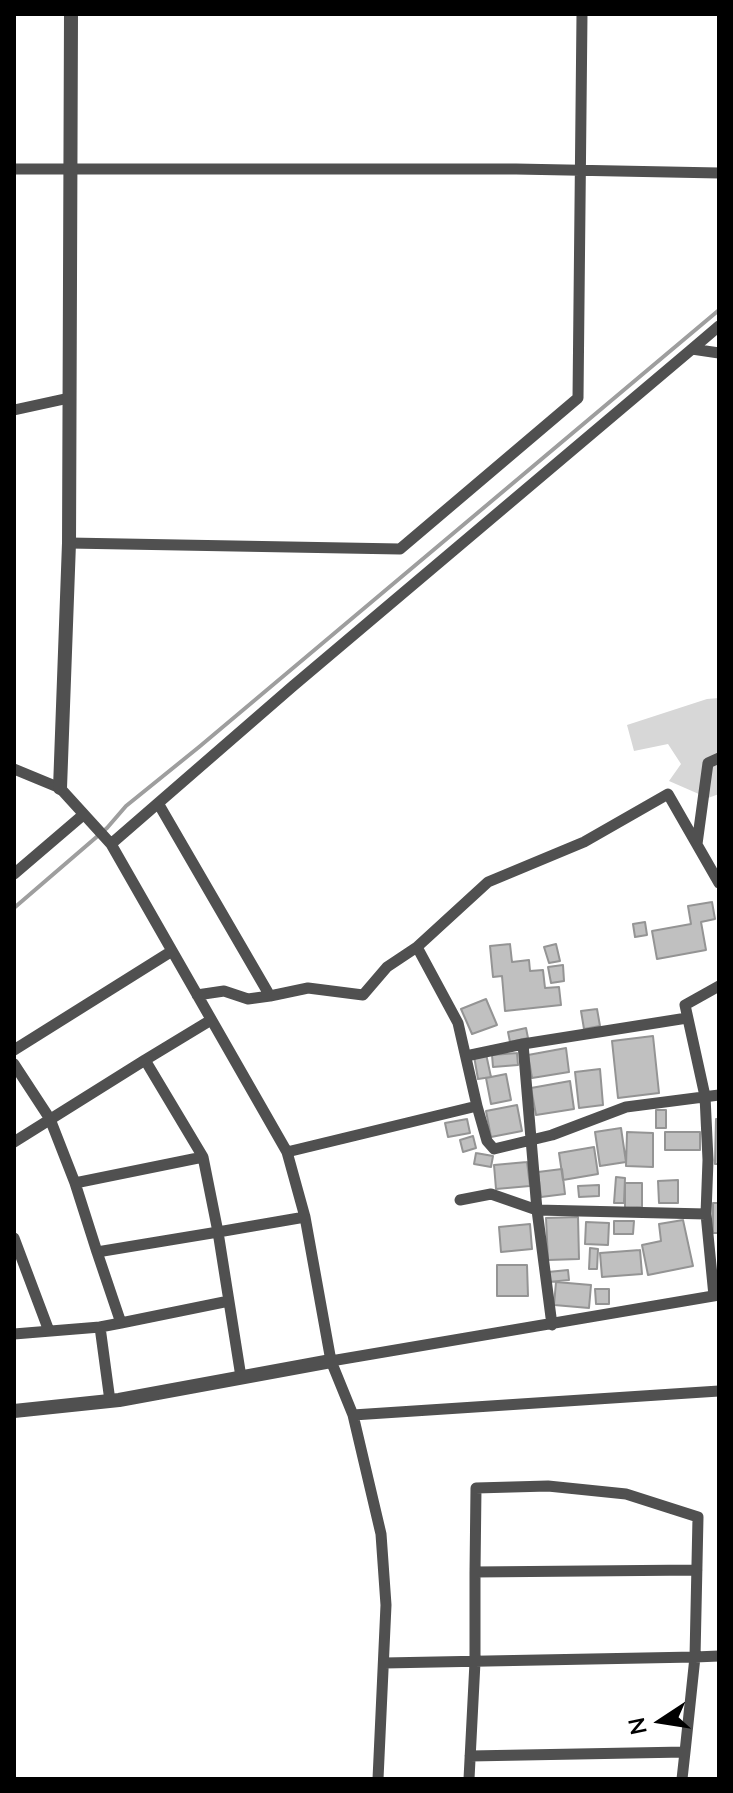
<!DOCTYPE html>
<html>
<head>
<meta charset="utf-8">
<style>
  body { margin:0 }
  #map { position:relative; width:733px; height:1793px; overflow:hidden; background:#fff; font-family:Lato,sans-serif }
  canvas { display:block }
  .frame { position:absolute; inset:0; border:16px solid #000; pointer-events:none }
  .north { position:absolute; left:621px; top:1681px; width:80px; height:80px; -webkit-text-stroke:6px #fff; paint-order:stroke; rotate:258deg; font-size:22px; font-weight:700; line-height:32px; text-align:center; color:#000 }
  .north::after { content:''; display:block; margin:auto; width:28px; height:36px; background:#000; clip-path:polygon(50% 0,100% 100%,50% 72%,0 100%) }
</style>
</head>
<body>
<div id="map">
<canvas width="733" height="1793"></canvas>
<div class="frame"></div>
<div class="north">N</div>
</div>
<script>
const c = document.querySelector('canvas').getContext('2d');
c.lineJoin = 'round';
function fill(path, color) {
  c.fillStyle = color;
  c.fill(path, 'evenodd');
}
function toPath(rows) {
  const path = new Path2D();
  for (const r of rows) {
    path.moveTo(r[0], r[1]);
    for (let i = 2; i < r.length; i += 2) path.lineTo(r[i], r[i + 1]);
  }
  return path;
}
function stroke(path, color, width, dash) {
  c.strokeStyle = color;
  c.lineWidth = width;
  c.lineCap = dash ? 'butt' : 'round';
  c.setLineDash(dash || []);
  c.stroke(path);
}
const green = toPath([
  [719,698,719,794,708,798,669,781,681,764,668,744,634,751,627,725,707,699]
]);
const stream = toPath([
  [14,908,107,828,126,806,199,747,719,310]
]);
const building = toPath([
  [712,902,715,919,701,922,706,950,657,959,652,931,691,924,688,906,712,902],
  [645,922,647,935,635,937,633,924,645,922],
  [510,944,512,962,529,960,530,971,543,970,545,988,559,987,561,1005,505,1011,502,976,493,977,490,946,510,944],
  [556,944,560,961,549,963,544,947,556,944],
  [563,965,564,981,551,983,548,967,563,965],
  [486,999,497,1025,472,1034,461,1009,486,999],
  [597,1009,600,1026,584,1029,581,1011,597,1009],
  [526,1028,528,1038,510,1042,508,1032,526,1028],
  [653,1036,659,1093,618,1098,612,1041,653,1036],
  [566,1048,569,1072,532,1078,528,1055,566,1048],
  [517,1053,518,1065,493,1067,492,1055,517,1053],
  [486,1054,491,1077,478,1079,474,1056,486,1054],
  [600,1069,603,1105,579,1108,575,1072,600,1069],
  [506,1074,511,1100,491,1104,486,1078,506,1074],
  [570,1081,574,1109,536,1115,531,1088,570,1081],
  [517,1105,522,1131,491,1137,486,1111,517,1105],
  [656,1110,666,1110,666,1128,656,1128,656,1110],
  [467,1119,470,1133,448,1137,445,1123,467,1119],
  [716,1119,719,1119,719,1164,715,1164,716,1119],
  [621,1128,626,1162,600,1166,595,1132,621,1128],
  [627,1132,653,1133,653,1167,626,1166,627,1132],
  [665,1132,700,1132,700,1150,665,1150,665,1132],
  [473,1136,476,1148,463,1152,460,1140,473,1136],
  [594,1147,598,1174,563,1180,559,1153,594,1147],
  [476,1153,493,1156,491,1167,474,1164,476,1153],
  [527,1162,530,1186,496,1189,494,1165,527,1162],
  [562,1169,565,1194,541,1197,538,1172,562,1169],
  [616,1177,625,1178,624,1203,614,1203,616,1177],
  [678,1180,678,1203,659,1203,658,1181,678,1180],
  [625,1183,642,1183,642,1207,625,1208,625,1183],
  [599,1185,599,1196,579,1197,578,1186,599,1185],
  [713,1203,719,1203,719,1233,713,1233,713,1203],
  [578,1217,579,1259,548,1260,546,1218,578,1217],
  [683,1220,693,1266,648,1275,642,1245,661,1241,659,1224,683,1220],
  [614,1221,634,1221,633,1234,614,1234,614,1221],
  [586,1222,609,1223,608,1245,585,1244,586,1222],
  [530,1224,532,1249,501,1252,499,1227,530,1224],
  [590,1248,598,1249,597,1269,589,1269,590,1248],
  [640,1250,642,1274,602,1277,600,1253,640,1250],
  [497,1265,527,1265,528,1296,497,1296,497,1265],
  [568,1270,569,1280,549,1282,548,1272,568,1270],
  [556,1282,591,1285,589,1308,554,1305,556,1282],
  [595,1289,609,1289,609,1304,596,1304,595,1289]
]);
const minor = toPath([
  [14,169,516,169,719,173],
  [719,326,692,349,719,353],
  [14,410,69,398],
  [69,543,400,549,578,398,582,14],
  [14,769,60,788,111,844,287,1152,305,1217,331,1361,353,1415,381,1534,386,1605,378,1779],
  [158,803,270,996,308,988,363,995,387,967,417,947],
  [111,844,293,686,692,349],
  [697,844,708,763,719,758],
  [14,874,83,815],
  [197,995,224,991,248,999,270,996],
  [523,1044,687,1018],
  [14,1050,172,951],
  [466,1056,523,1044,537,1210,552,1325],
  [14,1064,50,1119,75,1183],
  [477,1106,458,1023,417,947,488,882,584,842,668,794,719,883],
  [14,1142,145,1060],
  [287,1152,477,1106,487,1141,494,1149,552,1135,626,1107,719,1095],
  [203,1157,145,1060,211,1020],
  [460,1200,491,1194,537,1210,706,1214,714,1296],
  [706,1214,708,1160,705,1096,685,1005,719,986],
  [14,1238,49,1331],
  [97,1252,75,1183,203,1157,218,1232,97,1252,121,1323,229,1301],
  [14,1334,100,1327],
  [331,1361,719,1295],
  [241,1377,218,1232,305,1217],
  [110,1401,100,1327,121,1323],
  [353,1415,719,1391],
  [697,1570,475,1572,476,1488,548,1486,626,1494,698,1517,695,1657,719,1656],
  [384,1663,695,1657,685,1752],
  [470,1756,685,1752,682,1779],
  [469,1779,475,1662,475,1572]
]);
const tertiary = toPath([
  [60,788,69,543,71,14],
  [14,1411,119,1400,331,1361]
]);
fill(green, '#d7d7d7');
stroke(stream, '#9e9e9e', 4);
fill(building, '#c0c0c0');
stroke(building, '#949494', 2);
stroke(minor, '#505050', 11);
stroke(tertiary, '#505050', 14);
</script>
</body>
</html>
